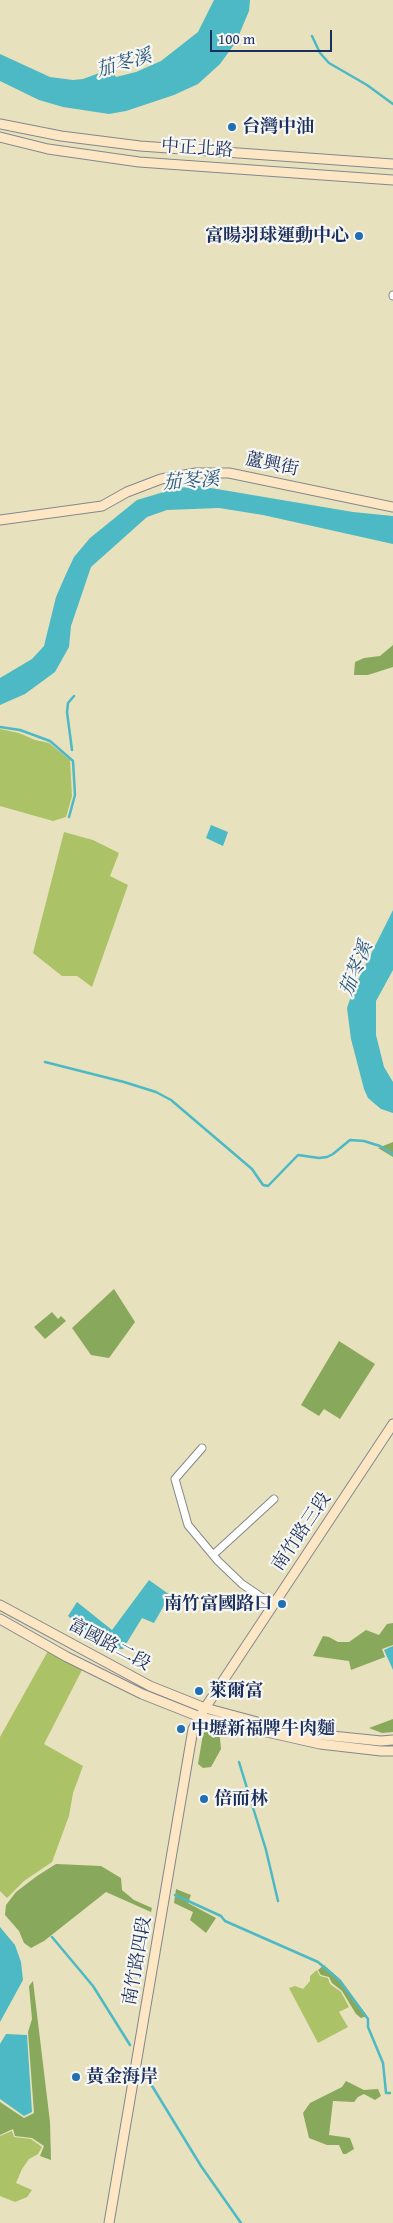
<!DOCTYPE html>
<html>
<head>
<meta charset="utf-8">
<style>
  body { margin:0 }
  #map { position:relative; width:393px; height:2223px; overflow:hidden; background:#e8e1bd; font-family:"Gentium Book Plus",serif }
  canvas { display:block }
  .scale { position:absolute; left:210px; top:30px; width:122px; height:22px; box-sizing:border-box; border:2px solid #1b2f5e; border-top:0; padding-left:6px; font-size:15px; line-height:18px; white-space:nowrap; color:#1b2f5e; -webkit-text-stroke:4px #f6f6f2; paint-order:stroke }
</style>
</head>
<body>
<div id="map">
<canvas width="393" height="2223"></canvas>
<div class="scale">100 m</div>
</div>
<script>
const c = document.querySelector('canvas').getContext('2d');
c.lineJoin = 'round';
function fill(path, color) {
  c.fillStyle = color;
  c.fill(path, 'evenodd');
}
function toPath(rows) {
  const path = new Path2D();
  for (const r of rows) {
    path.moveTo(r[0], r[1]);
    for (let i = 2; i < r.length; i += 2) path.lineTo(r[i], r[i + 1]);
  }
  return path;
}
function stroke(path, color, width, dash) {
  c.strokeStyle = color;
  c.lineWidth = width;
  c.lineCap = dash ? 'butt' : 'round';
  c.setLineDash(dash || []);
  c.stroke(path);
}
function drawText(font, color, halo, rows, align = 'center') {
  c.font = font + ' "Gentium Book Plus","Noto Serif TC",serif';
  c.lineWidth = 4.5;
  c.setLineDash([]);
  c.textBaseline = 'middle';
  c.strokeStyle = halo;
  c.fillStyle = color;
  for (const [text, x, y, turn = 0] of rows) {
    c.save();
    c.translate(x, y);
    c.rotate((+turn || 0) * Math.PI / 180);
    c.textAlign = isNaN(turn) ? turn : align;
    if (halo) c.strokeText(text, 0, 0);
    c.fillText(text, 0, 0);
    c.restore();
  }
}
const green = toPath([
  [0,729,19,733,35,740,49,743,70,760,72,796,66,817,53,821,0,806],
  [64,832,93,840,119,853,110,876,128,885,92,987,77,976,62,976,33,953],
  [48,1651,82,1670,44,1744,83,1766,73,1793,69,1816,52,1862,24,1881,7,1898,0,1891,0,1737],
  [317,1970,320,1976,328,1978,330,1984,341,1992,349,2007,339,2012,348,2027,318,2043,289,1988,295,1986,303,1989,310,1981,310,1976],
  [12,2131,14,2137,31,2139,42,2147,38,2154,29,2159,22,2169,16,2183,32,2190,27,2197,15,2202,0,2196,0,2136]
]);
const forest = toPath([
  [393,645,393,667,368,675,354,675,355,662,364,658,380,656],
  [393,1142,393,1157,378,1148],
  [114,1289,135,1322,109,1358,91,1355,72,1328],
  [52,1312,58,1319,61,1316,66,1321,45,1339,34,1327],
  [339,1341,375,1364,340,1419,324,1409,319,1416,301,1405],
  [393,1623,393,1645,382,1649,385,1657,351,1670,349,1661,313,1656,323,1636,329,1637,338,1642,349,1642,366,1630,379,1635,387,1624],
  [393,1719,393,1732,382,1733,369,1728],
  [207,1728,214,1728,220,1738,221,1749,211,1767,203,1768,198,1764,203,1734],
  [56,1864,101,1866,121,1878,122,1890,134,1900,152,1908,151,1912,106,1892,44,1941,31,1948,24,1943,19,1931,5,1915,6,1905,16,1892,37,1876],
  [176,1889,191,1895,188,1903,216,1918,206,1933,190,1920,193,1912,174,1903],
  [324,1965,341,1980,367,2016,361,2018,356,2014,342,1991,332,1983,329,1977,321,1975,318,1970],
  [33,1981,50,2122,51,2160,40,2156,44,2146,32,2138,15,2136,13,2129,0,2135,0,2102,24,2118,34,2113,28,2032,32,2019,29,1986],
  [346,2081,364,2090,378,2089,381,2096,375,2100,364,2094,358,2097,354,2102,333,2101,329,2135,350,2138,354,2149,346,2154,343,2154,339,2145,327,2145,309,2138,303,2113,310,2103,342,2087]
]);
const water = toPath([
  [214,0,250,0,249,11,236,42,220,64,198,84,174,95,126,111,109,114,63,107,39,100,0,81,0,54,50,77,73,80,83,79,110,69,116,77,136,72,161,61,198,32],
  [199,486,353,512,393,516,393,544,263,515,219,508,167,510,147,517,91,567,71,626,69,647,55,672,25,694,0,705,0,678,32,659,44,646,56,597,66,574,74,557,90,538,137,500,177,488],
  [211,825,228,832,223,846,206,838],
  [393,910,393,970,376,1001,376,1035,384,1067,393,1082,393,1113,381,1109,375,1104,368,1098,364,1089,351,1039,347,1008,353,990],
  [149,1580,170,1595,154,1623,142,1618,123,1649,107,1649,68,1616,77,1602,112,1630],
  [393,1646,393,1670,384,1650],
  [0,1927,15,1945,21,1962,23,1980,0,2022],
  [6,2034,27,2035,32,2112,24,2116,0,2099,0,2044]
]);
const stream = toPath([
  [312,36,320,53,329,63,367,85,393,104],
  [0,727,20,730,50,741,73,761,75,795,69,817],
  [72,750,67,712,68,703,74,696],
  [45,1062,124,1082,156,1092,171,1100,252,1169,263,1185,268,1186,298,1155,319,1158,327,1157,333,1154,350,1140,364,1141,380,1146,393,1154],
  [239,1762,266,1850,278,1901],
  [175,1895,221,1916,225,1921,318,1962,339,1980,368,2019,368,2027,383,2063,386,2093,390,2093],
  [52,1937,93,1986,130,2045],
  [145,2071,150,2077,149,2081,201,2166,241,2223]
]);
const street = toPath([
  [393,295,393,296],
  [202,1448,175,1479,188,1525,218,1561,242,1584,273,1605],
  [213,1555,274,1499]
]);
const secondary = toPath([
  [0,124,61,136,140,146,393,164],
  [0,137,48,149,139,162,393,180],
  [0,520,102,506,127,492,161,479,196,473,229,473,393,507],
  [0,1605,150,1686,205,1708,261,1723,322,1735,381,1741,393,1740],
  [0,1619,67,1657,142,1694,200,1717,320,1744,381,1751,393,1751],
  [109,2223,193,1729,205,1708,393,1424]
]);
const markers = [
  [232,127,5,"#1f6fb2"],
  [359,236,5,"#1f6fb2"],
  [282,1604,5,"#1f6fb2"],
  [199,1691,5,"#1f6fb2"],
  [181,1729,5,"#1f6fb2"],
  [204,1799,5,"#1f6fb2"],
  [76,2077,5,"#1f6fb2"]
];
const poiNames = [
  ["台灣中油",242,127],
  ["富暘羽球運動中心",349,236,"right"],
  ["南竹富國路口",272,1604,"right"],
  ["萊爾富",209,1691],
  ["中壢新福牌牛肉麵",191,1729],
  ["倍而林",214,1799],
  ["黃金海岸",86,2077]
];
const streetNames = [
  ["中正北路",197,149,4],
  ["蘆興街",272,465,12],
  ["南竹路三段",302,1532,-56],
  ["富國路二段",109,1645,28],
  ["南竹路四段",138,1961,-80]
];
const waterNames = [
  ["茄苳溪",124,64,-16],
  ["茄苳溪",191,482,-4],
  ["茄苳溪",357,969,-68]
];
fill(green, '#abc267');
fill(forest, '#88a85c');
fill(water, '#4cb9c5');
stroke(stream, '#4cb9c5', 2.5);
stroke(street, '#82888e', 9);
stroke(secondary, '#82888e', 11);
stroke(street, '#fff', 7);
stroke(secondary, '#fce6c4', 9);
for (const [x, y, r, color] of markers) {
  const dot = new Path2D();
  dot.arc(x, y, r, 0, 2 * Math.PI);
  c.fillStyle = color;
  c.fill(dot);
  stroke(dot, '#f6f6f2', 2);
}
drawText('bold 18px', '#1b2f5e', '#f6f6f2', poiNames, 'left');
drawText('18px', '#1b2f5e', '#f6f6f2', streetNames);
drawText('italic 19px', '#2a587d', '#f6f6f2', waterNames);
</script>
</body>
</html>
